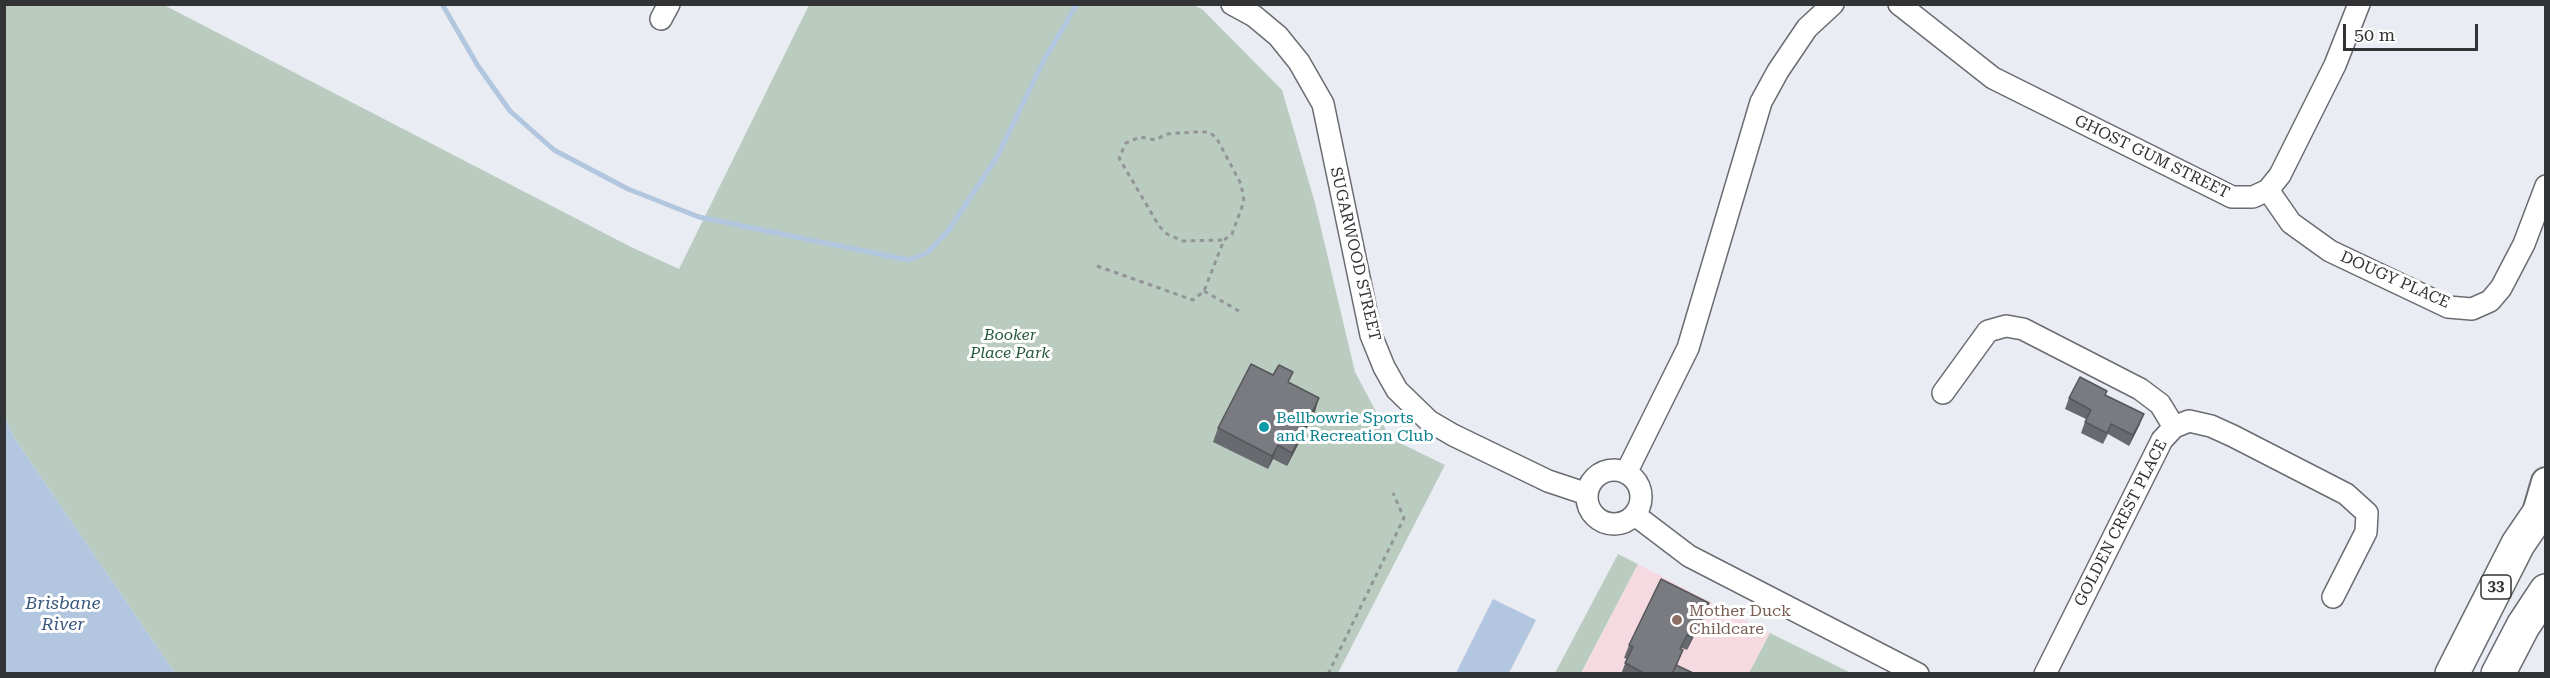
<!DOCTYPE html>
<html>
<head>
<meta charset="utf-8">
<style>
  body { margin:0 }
  #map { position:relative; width:2550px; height:678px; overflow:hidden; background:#eaecf3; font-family:"Roboto Serif",serif }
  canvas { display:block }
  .frame { position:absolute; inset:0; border:6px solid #323335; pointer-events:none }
  .scale { position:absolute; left:2343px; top:24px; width:135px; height:27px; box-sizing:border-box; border:3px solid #323335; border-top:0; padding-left:8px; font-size:18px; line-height:21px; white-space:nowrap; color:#323335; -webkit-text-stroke:4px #fff; paint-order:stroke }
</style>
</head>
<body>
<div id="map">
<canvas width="2550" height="678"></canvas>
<div class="frame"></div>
<div class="scale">50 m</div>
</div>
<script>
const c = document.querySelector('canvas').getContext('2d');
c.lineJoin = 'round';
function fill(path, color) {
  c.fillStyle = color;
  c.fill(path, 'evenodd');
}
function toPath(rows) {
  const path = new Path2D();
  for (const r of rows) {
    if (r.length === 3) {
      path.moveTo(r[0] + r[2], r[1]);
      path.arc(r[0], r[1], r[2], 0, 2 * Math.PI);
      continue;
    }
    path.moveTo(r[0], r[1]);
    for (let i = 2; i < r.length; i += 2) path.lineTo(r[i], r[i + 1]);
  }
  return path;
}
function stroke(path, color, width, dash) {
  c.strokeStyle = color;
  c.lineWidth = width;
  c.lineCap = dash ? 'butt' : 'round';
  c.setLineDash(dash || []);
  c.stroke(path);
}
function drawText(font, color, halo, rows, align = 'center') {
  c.font = font + ' "Roboto Serif",serif';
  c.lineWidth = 6;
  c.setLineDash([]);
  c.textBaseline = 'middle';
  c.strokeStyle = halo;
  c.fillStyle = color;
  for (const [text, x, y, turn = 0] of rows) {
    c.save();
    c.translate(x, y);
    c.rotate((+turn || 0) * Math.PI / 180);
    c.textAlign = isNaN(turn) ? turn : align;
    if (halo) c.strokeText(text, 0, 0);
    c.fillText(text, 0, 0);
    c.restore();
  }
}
const commercial = toPath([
  [1638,564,1770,633,1749,673,1581,674]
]);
const green = toPath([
  [4,5,164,5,631,247,679,269,809,5,1193,5,1202,9,1282,90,1315,203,1355,372,1390,438,1445,465,1338,673,175,673,13,436,5,417],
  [1618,554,1638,564,1581,673,1555,673],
  [1770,633,1851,673,1749,673]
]);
const water = toPath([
  [5,417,13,436,175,673,5,673],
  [1493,599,1536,620,1509,673,1456,673]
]);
const stream = toPath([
  [442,4,478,66,510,111,554,150,628,189,699,217,908,260,927,253,948,231,997,157,1043,62,1077,4]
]);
const path = toPath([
  [1097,266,1193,300,1204,291,1224,240,1232,234,1244,201,1241,184,1216,137,1208,132,1195,132,1166,134,1156,140,1140,137,1126,143,1119,158,1159,226,1167,234,1183,241,1224,240],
  [1204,291,1239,311],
  [1328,674,1404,518,1393,493]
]);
const street = toPath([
  [1232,4,1254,16,1278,36,1299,62,1323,104,1371,335,1384,367,1397,390,1429,421,1453,435,1548,481,1587,494],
  [1899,4,1993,78,2232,197,2253,197,2268,190,2280,175,2335,65,2359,4],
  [661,19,669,4],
  [2268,190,2291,223,2330,251,2448,307,2472,309,2490,301,2501,288,2524,244,2546,186],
  [1943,393,1988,331,2006,326,2023,329,2140,389,2160,404,2174,427],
  [1614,497,27],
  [1626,473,1688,348,1761,102,1778,71,1807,28,1833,4],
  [1635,515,1689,556,1918,674],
  [2045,674,2162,440,2174,427,2189,421,2211,426,2233,436,2346,494,2367,513,2366,532,2333,597]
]);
const secondary = toPath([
  [2536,516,2546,482]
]);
const primary = toPath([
  [2452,674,2518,544,2546,503],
  [2498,674,2523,626,2546,591]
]);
const wall = toPath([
  [1289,383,1315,412,1287,466,1273,459,1268,469,1213,442,1218,428],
  [2106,395,2140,424,2129,446,2108,434,2103,444,2081,433,2086,419,2065,409,2069,398],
  [1704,616,1687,650,1682,648,1677,666,1693,674,1621,674,1627,659,1624,658,1629,645]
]);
const shadedWall = toPath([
  [1319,398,1315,412,1287,466,1292,453],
  [2144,414,2140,424,2129,446,2133,435],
  [1278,445,1273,459,1268,469,1272,456],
  [1709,603,1704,616,1687,650,1692,637]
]);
const building = toPath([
  [1251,364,1273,375,1279,365,1293,372,1288,382,1319,398,1292,453,1278,445,1272,456,1218,428,1251,364],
  [2080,377,2107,391,2105,395,2144,414,2133,435,2111,424,2107,433,2085,422,2091,410,2069,398,2080,377],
  [1661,579,1709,603,1692,637,1687,635,1680,649,1683,650,1672,674,1641,674,1642,672,1625,663,1633,647,1629,645,1661,579],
  [1676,665,1693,673,1693,674,1672,674,1676,665]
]);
const markers = [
  [1264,427,6,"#0f9aa8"],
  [1677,620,6,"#8d6e63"]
];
const shields = [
  [2496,587,30]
];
const shieldNames = [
  ["33",2496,587]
];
const streetNames = [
  ["GHOST GUM STREET",2152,157,26],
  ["SUGARWOOD STREET",1355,254,77],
  ["DOUGY PLACE",2395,280,24],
  ["GOLDEN CREST PLACE",2121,523,-63]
];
const parkNames = [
  ["Booker",1010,335],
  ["Place Park",1010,353]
];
const cultureNames = [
  ["Bellbowrie Sports",1276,418],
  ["and Recreation Club",1276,436]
];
const educationNames = [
  ["Mother Duck",1689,611],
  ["Childcare",1689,629]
];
const waterNames = [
  ["Brisbane",63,604],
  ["River",63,625]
];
fill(commercial, '#f5dbe1');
fill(green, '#baccc0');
fill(water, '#b3c6df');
stroke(stream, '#b3c6df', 5);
stroke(street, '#6b6c72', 24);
stroke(secondary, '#6b6c72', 32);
stroke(primary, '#6b6c72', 36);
stroke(path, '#939499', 3, [4.5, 4.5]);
stroke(street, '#fff', 21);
stroke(secondary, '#fff', 28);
stroke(primary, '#fff', 33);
fill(wall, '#686a6f');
fill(shadedWall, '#55565a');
fill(building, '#797b81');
stroke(building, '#55565a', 1.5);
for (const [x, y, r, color] of markers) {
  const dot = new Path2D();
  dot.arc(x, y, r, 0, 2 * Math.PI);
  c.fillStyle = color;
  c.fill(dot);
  stroke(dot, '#fff', 2);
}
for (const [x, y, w] of shields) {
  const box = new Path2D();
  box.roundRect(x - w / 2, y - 12, w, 24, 4.5);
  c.fillStyle = '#fff';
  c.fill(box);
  stroke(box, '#323335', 1.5);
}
drawText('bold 15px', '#323335', null, shieldNames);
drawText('16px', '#323335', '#fff', streetNames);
drawText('italic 16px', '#28583c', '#fff', parkNames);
drawText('16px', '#0d838f', '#fff', cultureNames, 'left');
drawText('16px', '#785e54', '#fff', educationNames, 'left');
drawText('italic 18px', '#3c597f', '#fff', waterNames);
</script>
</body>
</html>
